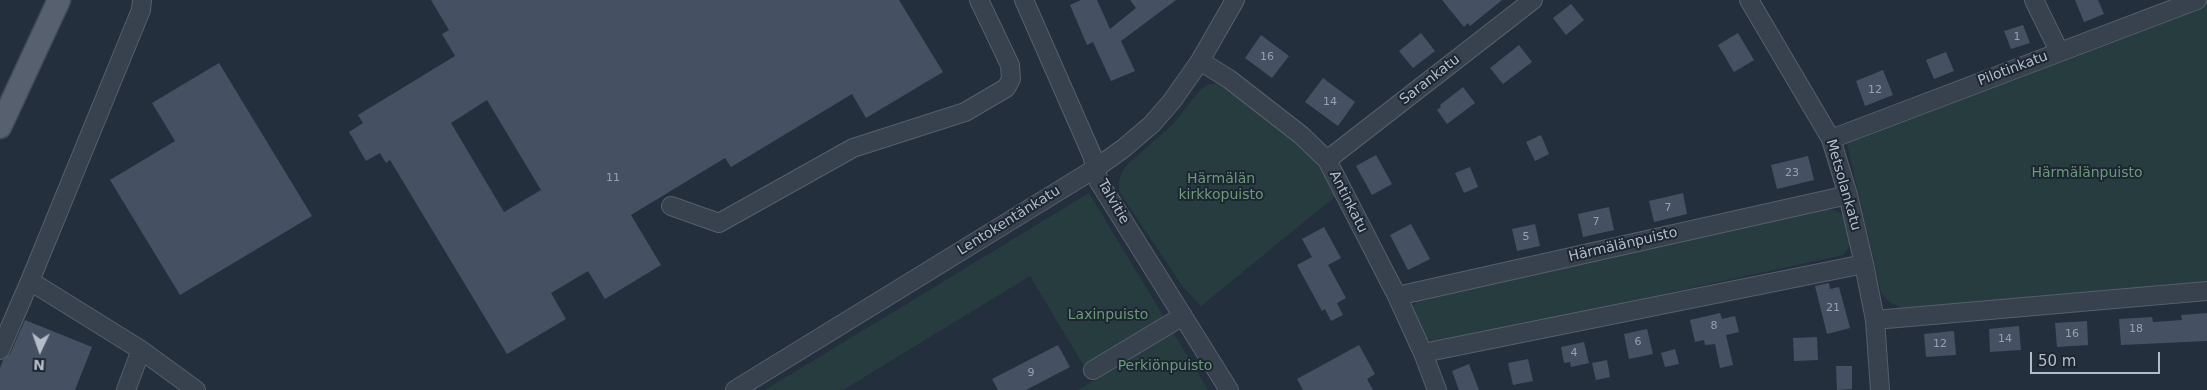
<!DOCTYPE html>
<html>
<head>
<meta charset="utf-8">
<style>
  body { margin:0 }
  #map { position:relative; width:2207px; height:390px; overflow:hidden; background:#242f3e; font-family:"DejaVu Sans",sans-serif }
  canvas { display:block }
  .north { position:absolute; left:15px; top:325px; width:50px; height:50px; -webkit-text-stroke:4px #1d2633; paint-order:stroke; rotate:183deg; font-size:14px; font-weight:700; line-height:20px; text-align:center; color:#b4bcc9 }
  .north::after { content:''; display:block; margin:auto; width:18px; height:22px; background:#b4bcc9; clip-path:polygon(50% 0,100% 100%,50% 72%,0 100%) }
  .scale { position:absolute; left:2030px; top:352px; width:130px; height:22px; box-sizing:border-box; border:2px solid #b4bcc9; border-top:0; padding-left:6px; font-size:15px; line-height:18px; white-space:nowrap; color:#b4bcc9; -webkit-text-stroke:4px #1d2633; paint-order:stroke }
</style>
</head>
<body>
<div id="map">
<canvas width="2207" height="390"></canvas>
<div class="north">N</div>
<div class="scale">50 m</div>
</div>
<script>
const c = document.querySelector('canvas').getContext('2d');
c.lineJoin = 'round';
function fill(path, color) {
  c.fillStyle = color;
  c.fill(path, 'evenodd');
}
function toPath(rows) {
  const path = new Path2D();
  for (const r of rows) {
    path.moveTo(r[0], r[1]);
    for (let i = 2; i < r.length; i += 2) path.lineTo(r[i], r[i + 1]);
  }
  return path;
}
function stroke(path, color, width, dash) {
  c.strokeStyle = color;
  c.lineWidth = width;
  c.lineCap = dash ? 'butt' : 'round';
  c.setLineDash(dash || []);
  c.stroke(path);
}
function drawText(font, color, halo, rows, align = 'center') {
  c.font = font + ' "DejaVu Sans",sans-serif';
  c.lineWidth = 4;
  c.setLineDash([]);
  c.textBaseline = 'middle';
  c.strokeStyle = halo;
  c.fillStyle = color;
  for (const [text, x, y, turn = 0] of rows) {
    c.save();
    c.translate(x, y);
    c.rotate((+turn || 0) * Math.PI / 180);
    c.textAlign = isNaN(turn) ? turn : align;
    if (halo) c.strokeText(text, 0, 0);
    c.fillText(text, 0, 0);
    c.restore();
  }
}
const green = toPath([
  [2207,1,2207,282,1903,309,1889,302,1881,292,1846,139],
  [1219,83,1292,136,1317,164,1337,195,1201,306,1183,287,1122,196,1119,189,1119,182,1122,172,1128,164,1173,124,1201,89,1209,84],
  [1089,193,1208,390,1078,390,1093,381,1030,276,843,390,765,390],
  [1829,209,1839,212,1846,219,1850,245,1843,255,1438,343,1427,338,1411,308,1423,295]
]);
const building = toPath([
  [431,0,899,0,943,72,866,118,852,94,731,167,725,158,631,215,661,265,605,299,588,271,551,293,566,319,507,354,390,160,386,163,380,153,366,161,349,132,363,123,358,115,455,56,442,34,449,30],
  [487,100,541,190,504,212,451,123],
  [1081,0,1097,0,1110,29,1136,8,1130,0,1176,0,1121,41,1135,71,1111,81,1093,42,1087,45,1070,5],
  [1442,0,1502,0,1470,26,1468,23,1464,27],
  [2075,0,2098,0,2104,14,2084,22],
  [1571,4,1584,20,1566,35,1553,18],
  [2023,25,2030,43,2011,49,2004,31],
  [1421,33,1435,51,1413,68,1399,51],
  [1738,33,1754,60,1734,72,1718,45],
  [1261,35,1289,56,1272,78,1245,58],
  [1519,45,1532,62,1503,84,1490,68],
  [1946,52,1954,71,1934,79,1926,60],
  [219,63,312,216,180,295,110,180,175,141,152,103],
  [1883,70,1893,95,1865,106,1856,81],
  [1323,78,1355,102,1338,126,1305,102],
  [1463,87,1475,103,1447,124,1437,110,1441,107,1440,105],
  [1541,135,1549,154,1535,161,1526,142],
  [1376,155,1392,184,1372,195,1356,166],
  [1808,156,1814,180,1777,189,1771,165],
  [1470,167,1478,187,1464,193,1455,173],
  [1683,193,1687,214,1654,222,1649,201],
  [1609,207,1614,230,1583,237,1578,214],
  [1411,224,1430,259,1408,270,1390,235],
  [1535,224,1540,246,1517,251,1512,229],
  [1324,227,1341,258,1328,265,1346,298,1337,303,1343,315,1331,321,1325,309,1322,311,1297,265,1312,257,1302,239],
  [1829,283,1830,289,1839,287,1850,328,1827,334,1815,286],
  [1720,313,1722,319,1735,316,1739,332,1726,335,1733,365,1720,368,1715,344,1705,345,1704,340,1695,342,1690,320],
  [2207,313,2207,341,2121,345,2119,319,2152,317,2153,322,2182,320,2181,315],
  [25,320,92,347,75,390,0,390,0,368,3,360,10,354],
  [2087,321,2088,345,2057,347,2055,323],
  [2019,326,2021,350,1990,352,1989,329],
  [1647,329,1653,354,1629,359,1624,334],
  [1954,331,1956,355,1926,357,1924,334],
  [1817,337,1818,360,1794,361,1793,338],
  [1584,342,1589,363,1571,367,1570,362,1564,363,1561,347],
  [1058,345,1070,367,1026,390,998,390,992,379],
  [1359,345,1375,374,1367,379,1373,390,1303,390,1297,379],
  [1675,349,1679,364,1665,367,1661,353],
  [1528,359,1533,381,1513,385,1508,363],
  [1607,360,1610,377,1596,380,1592,363],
  [1469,364,1479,390,1459,390,1452,371],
  [1836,366,1852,366,1852,389,1837,390]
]);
const minor = toPath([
  [1024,0,1092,155,1099,182,1229,390],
  [1749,0,1831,139,1848,195,1864,264,1875,320,1880,390],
  [2034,0,2059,51],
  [1200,61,1229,79,1301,135,1327,160,1397,296,1423,353,1437,390],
  [1831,139,2197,0],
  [1327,160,1533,0],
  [671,206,719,223,853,148,965,112,1006,88,1011,79,1010,65,979,0],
  [30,281,141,350,196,390],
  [1397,296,1848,195],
  [1875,320,2207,291],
  [0,350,30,281,141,10,142,0],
  [1423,353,1864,264],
  [1093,370,1183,316],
  [126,390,141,350],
  [735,390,1096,168,1124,148,1152,124,1172,101,1200,61,1235,0]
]);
const major = toPath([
  [0,127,59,0]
]);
const numberNames = [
  ["1",2017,37],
  ["16",1267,57],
  ["12",1875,90],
  ["14",1330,102],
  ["23",1792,173],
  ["11",613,178],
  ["7",1668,208],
  ["7",1596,222],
  ["5",1526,237],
  ["21",1833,308],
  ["8",1714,326],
  ["18",2136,329],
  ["16",2072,334],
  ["14",2005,339],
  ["6",1638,342],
  ["12",1940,344],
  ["4",1574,353],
  ["9",1031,373]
];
const streetNames = [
  ["Pilotinkatu",2013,69,-21],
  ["Sarankatu",1430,80,-38],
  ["Metsolankatu",1843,185,74],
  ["Talvitie",1113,202,60],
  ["Antinkatu",1348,202,63],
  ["Lentokentänkatu",1009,221,-32],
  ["Härmälänpuisto",1623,245,-13]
];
const parkNames = [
  ["Härmälänpuisto",2087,173],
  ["Härmälän",1221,179],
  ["kirkkopuisto",1221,195],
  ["Laxinpuisto",1108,315],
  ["Perkiönpuisto",1165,366]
];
fill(green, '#263c3f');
fill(building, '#455162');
stroke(minor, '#565f6c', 20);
stroke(major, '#414a57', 25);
stroke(minor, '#38414e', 18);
stroke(major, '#56606e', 22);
drawText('11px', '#98a1af', null, numberNames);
drawText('14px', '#b4bcc9', '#1d2633', streetNames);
drawText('14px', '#6b9a76', '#1d2633', parkNames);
</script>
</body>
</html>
